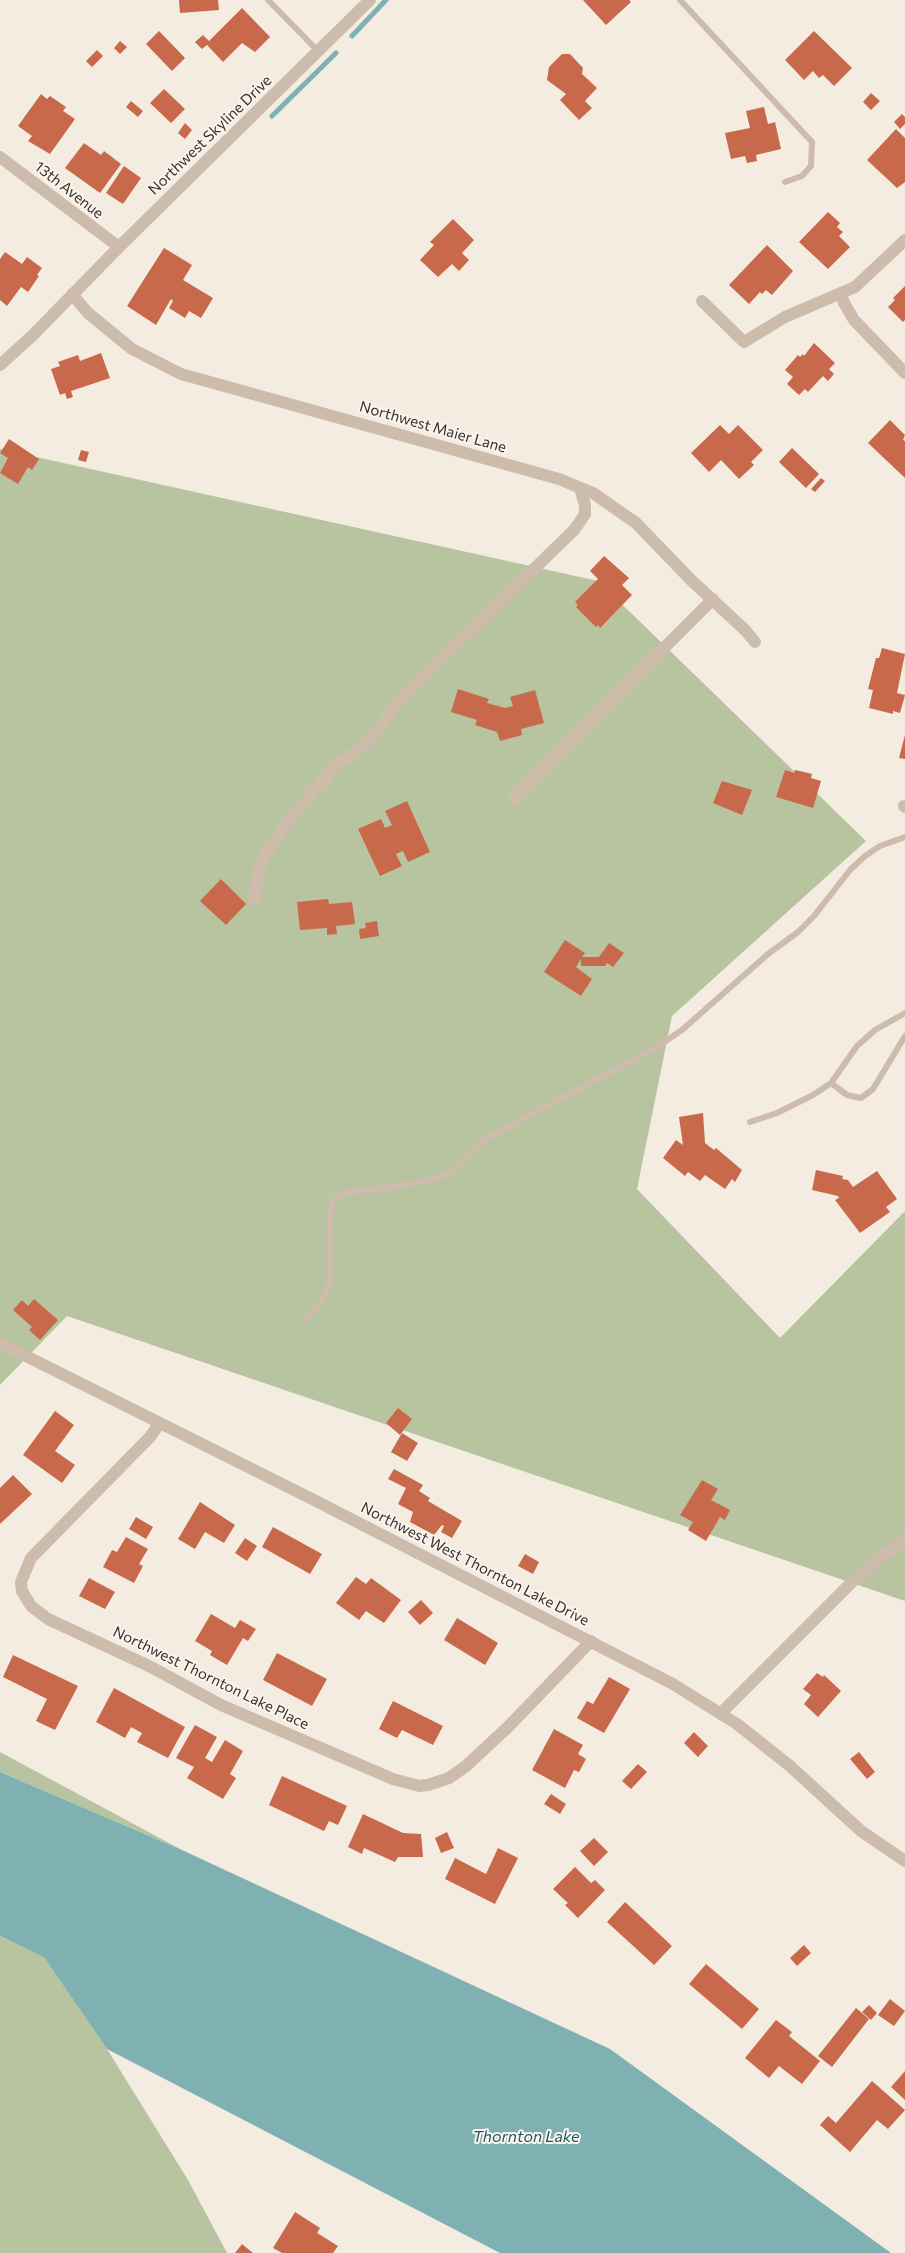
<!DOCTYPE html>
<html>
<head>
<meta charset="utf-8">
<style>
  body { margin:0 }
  canvas { display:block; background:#f4ebe1 }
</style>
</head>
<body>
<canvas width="905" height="2253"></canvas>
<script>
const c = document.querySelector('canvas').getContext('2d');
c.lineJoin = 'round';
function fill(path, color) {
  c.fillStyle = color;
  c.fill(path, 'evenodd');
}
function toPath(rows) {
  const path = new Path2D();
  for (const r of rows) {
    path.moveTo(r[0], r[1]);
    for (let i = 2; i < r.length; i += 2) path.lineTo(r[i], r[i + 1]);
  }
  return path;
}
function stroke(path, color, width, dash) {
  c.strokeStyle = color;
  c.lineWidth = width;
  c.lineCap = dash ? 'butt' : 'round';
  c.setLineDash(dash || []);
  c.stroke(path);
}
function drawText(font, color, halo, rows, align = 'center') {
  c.font = font + ' Commissioner,sans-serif';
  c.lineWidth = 4;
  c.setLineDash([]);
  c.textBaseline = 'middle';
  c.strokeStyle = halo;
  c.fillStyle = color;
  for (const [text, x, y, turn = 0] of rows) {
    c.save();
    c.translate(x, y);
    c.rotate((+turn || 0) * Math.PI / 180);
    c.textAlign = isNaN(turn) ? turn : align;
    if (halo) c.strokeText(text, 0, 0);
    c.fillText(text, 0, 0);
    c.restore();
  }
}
const green = toPath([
  [0,449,598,581,866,841,672,1016,637,1189,780,1338,905,1211,905,1601,67,1316,0,1385],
  [0,1752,182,1850,0,1772],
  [0,1936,44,1956,107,2049,188,2180,227,2253,0,2253]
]);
const water = toPath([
  [0,1772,182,1850,610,2049,891,2253,500,2253,107,2049,44,1957,0,1936]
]);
const stream = toPath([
  [352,36,386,0],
  [272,116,336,53]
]);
const building = toPath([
  [179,0,218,0,219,10,180,13],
  [583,0,629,0,631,2,606,25],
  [242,8,270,37,255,52,242,43,223,62,207,45,202,49,195,42,203,35,209,41],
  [159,31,185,58,172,71,146,44],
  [814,31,852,68,834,86,823,75,819,78,813,71,804,80,785,60],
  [120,41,127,47,120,54,114,48],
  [97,50,103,56,92,67,86,61],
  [562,54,570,54,583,68,582,74,597,88,585,101,592,108,579,120,560,100,566,94,547,80,549,67],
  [164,89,185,109,171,123,150,103],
  [871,93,880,101,871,110,863,102],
  [41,94,47,99,50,96,66,107,63,111,75,119,50,154,28,141,32,136,18,126],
  [131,101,143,111,138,117,126,107],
  [764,107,768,124,775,122,781,149,756,155,757,161,747,163,745,156,731,159,725,133,750,128,746,111],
  [902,114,905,117,905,124,900,129,894,122],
  [185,123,192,130,185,139,178,133],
  [896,129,905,138,905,182,897,188,867,160],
  [84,143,101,155,104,151,121,164,100,193,65,168],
  [124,166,141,178,123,204,106,193],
  [828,212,840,223,837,227,843,232,839,236,850,247,828,269,799,242],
  [453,219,474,240,462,253,469,260,459,271,452,264,438,277,420,260,434,245,430,242],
  [767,245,793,271,772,295,766,290,762,294,760,292,749,304,729,285],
  [164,248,192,265,183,280,213,298,201,318,189,311,185,318,169,308,173,301,171,299,156,325,127,306],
  [5,252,22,264,27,257,42,268,37,275,39,276,28,292,21,287,7,306,0,300,0,259],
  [905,286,905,320,903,322,888,307,895,300,893,298],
  [814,343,835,363,829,369,834,374,828,381,823,376,808,392,805,389,799,395,787,384,793,377,785,370,798,355,800,357,803,354,804,356],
  [101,353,110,378,71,391,73,397,67,399,65,393,60,395,51,369,60,366,58,362,78,355,80,361],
  [890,420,905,435,903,440,905,441,905,478,868,443],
  [720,425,729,434,738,425,763,450,751,462,754,465,739,479,721,460,709,472,691,453],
  [9,439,39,459,32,470,28,467,18,484,0,473,8,458,0,453],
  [792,448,819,474,806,488,779,462],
  [81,450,89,452,86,462,78,460],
  [821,478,825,481,815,492,811,489],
  [604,556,629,578,622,585,632,595,600,628,598,625,596,627,576,607,578,605,575,602,598,579,590,571],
  [882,648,905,654,897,693,905,695,900,713,893,711,893,714,869,708,873,690,868,689,876,658,879,658],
  [458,689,489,699,487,703,505,708,513,706,510,697,535,690,544,723,521,729,522,735,500,741,497,732,475,725,477,720,451,712],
  [905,735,905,759,899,758],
  [785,770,794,773,795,770,804,772,812,774,811,778,821,781,813,808,776,797],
  [722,781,752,790,742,815,713,803],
  [407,801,430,852,408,862,403,851,396,854,402,866,380,876,358,829,381,819,385,828,392,825,385,811],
  [221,879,246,904,226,925,200,901],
  [328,899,329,904,352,902,355,924,336,926,337,934,327,935,327,928,300,930,297,902],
  [377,921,379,936,360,939,359,929,366,928,365,923],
  [565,940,585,953,582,957,599,957,609,943,624,953,613,967,607,963,605,966,581,966,581,959,576,967,592,979,581,996,544,972],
  [703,1113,705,1143,714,1150,716,1148,742,1170,735,1182,732,1179,725,1189,705,1175,700,1181,688,1172,685,1176,663,1158,676,1140,683,1145,679,1117],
  [816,1170,843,1176,842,1179,848,1180,853,1187,877,1171,897,1199,886,1207,890,1212,860,1233,835,1200,839,1198,838,1196,812,1190],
  [34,1299,58,1320,40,1340,29,1330,32,1327,13,1310,22,1300,28,1306],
  [398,1408,412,1419,400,1435,386,1423],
  [55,1411,74,1425,55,1451,75,1465,62,1483,23,1455],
  [402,1433,418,1443,407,1461,391,1452],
  [394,1469,423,1485,419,1491,430,1498,428,1501,462,1521,452,1538,441,1532,444,1526,442,1525,434,1535,410,1522,413,1512,398,1504,406,1488,388,1479],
  [13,1475,32,1494,0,1524,0,1488],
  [702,1480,718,1489,711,1500,730,1510,725,1520,720,1517,706,1541,688,1530,693,1522,680,1515],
  [200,1502,235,1525,224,1543,205,1532,195,1549,178,1539],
  [136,1517,153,1527,146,1539,129,1529],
  [273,1527,322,1554,310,1574,262,1547],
  [126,1537,148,1549,139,1564,143,1566,134,1583,103,1567,112,1550,117,1552],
  [245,1538,257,1546,247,1561,235,1553],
  [525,1554,539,1562,533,1574,518,1566],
  [356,1577,366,1584,371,1578,401,1600,384,1623,366,1611,359,1620,336,1603],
  [89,1578,115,1592,105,1609,79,1596],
  [421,1600,433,1613,420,1625,408,1612],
  [211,1614,235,1628,240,1620,256,1629,248,1641,243,1638,227,1665,210,1655,212,1651,195,1641],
  [457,1618,498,1643,485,1665,444,1640],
  [277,1653,327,1679,312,1706,263,1680],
  [13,1655,78,1686,55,1730,36,1721,47,1699,3,1677],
  [817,1673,823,1677,824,1675,841,1691,818,1717,804,1704,811,1695,803,1689],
  [609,1677,630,1689,604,1733,577,1718,587,1701,593,1704],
  [114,1688,185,1727,168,1758,137,1742,142,1733,131,1727,125,1738,96,1722],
  [393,1701,443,1726,433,1745,402,1730,397,1738,379,1729],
  [195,1725,217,1737,205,1758,212,1762,225,1740,243,1751,230,1774,236,1778,223,1799,187,1778,194,1767,176,1758],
  [554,1729,583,1745,578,1754,586,1759,579,1772,574,1770,565,1788,532,1770],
  [694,1732,708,1746,698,1757,684,1743],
  [859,1752,875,1772,867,1779,850,1759],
  [638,1764,647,1772,631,1789,622,1781],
  [282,1776,347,1806,338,1825,329,1821,324,1831,269,1805],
  [551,1794,566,1804,560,1814,544,1804],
  [363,1814,403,1833,421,1834,423,1857,398,1857,395,1862,364,1848,362,1854,348,1847],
  [447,1832,454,1848,441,1853,435,1838],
  [594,1838,608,1852,594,1866,580,1851],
  [498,1848,518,1858,495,1904,445,1879,455,1858,486,1874],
  [575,1867,591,1883,595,1880,605,1890,578,1918,565,1905,568,1903,553,1889],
  [625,1902,672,1946,654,1965,607,1922],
  [804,1945,811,1953,797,1966,790,1958],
  [706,1964,759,2009,742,2029,689,1984],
  [890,1999,905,2011,894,2026,878,2015],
  [869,2005,877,2013,871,2020,862,2012],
  [856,2008,869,2019,832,2067,818,2056],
  [776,2020,792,2032,789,2036,820,2061,802,2084,779,2066,769,2078,745,2058],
  [905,2071,905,2100,891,2087],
  [872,2081,905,2110,888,2129,877,2120,850,2152,820,2125,828,2116,836,2123],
  [295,2212,320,2228,317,2233,338,2246,333,2253,282,2253,273,2248],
  [242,2244,253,2253,235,2253]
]);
const service = toPath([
  [268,0,318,51],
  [680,0,812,142,811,166,802,176,785,182],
  [831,1083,847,1095,861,1098,873,1089,905,1036],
  [750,1122,777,1113,813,1095,831,1083,857,1046,875,1030,905,1013],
  [305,1321,322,1301,329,1283,330,1217,333,1199,344,1193,418,1183,449,1174,482,1141,657,1047,682,1030,768,954,798,932,814,916,850,870,865,856,880,846,905,837]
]);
const minor = toPath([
  [0,157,119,247],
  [72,294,88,313,132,349,181,374,559,479,593,493,636,523,691,580,745,630,755,642],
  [841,294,844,303,854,320,905,373],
  [702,301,744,342,785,317,855,287,905,240],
  [0,365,33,335,119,247,370,0],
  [513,799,713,599],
  [904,806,905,807],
  [254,900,258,875,264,857,292,815,340,762,370,741,395,706,434,666,575,529,585,514,585,505,580,488],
  [159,1424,150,1437,31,1558,21,1582,22,1591,31,1606,48,1619,151,1667,221,1705,393,1779,419,1786,428,1785,449,1778,466,1766,508,1727,591,1641],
  [721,1713,855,1579,905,1538]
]);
const tertiary = toPath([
  [0,1343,312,1499,673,1684,737,1724,790,1766,861,1831,905,1861]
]);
const streetNames = [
  ["Northwest Skyline Drive",210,135,-44],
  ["13th Avenue",69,190,38],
  ["Northwest Maier Lane",433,427,16],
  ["Northwest West Thornton Lake Drive",475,1564,27],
  ["Northwest Thornton Lake Place",211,1678,26]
];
const waterNames = [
  ["Thornton Lake",526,2137]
];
fill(green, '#b8c4a0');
fill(water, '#7fb0b2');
stroke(stream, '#7fb0b2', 5);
fill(building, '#c8694b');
stroke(service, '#cdbbac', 6);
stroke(minor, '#cdbbac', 12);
stroke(tertiary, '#cdbbac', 12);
drawText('15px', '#3b302b', '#fbf5ee', streetNames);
drawText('italic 16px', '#1f5a5e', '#fbf5ee', waterNames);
</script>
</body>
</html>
